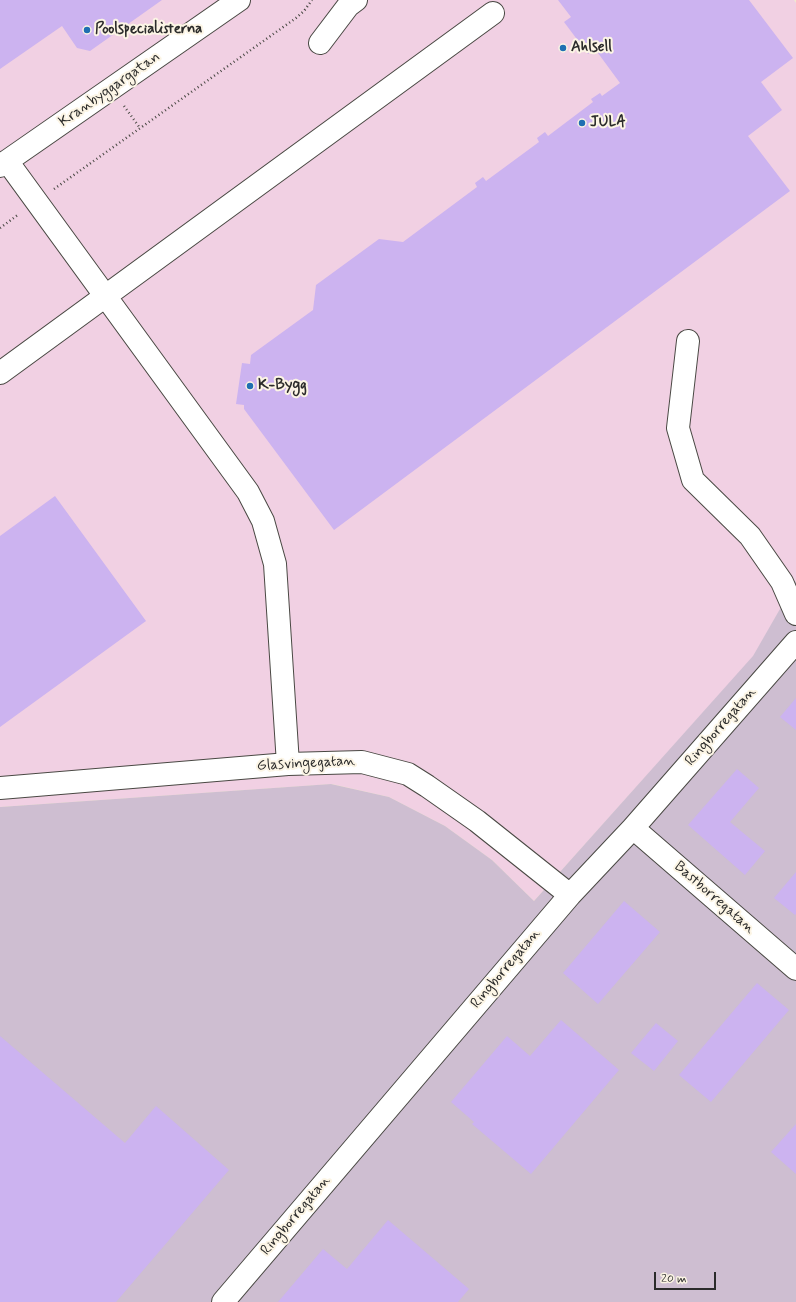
<!DOCTYPE html>
<html>
<head>
<meta charset="utf-8">
<style>
  body { margin:0 }
  #map { position:relative; width:796px; height:1302px; overflow:hidden; background:#f1eace; font-family:Mynerve,sans-serif }
  canvas { display:block }
  .scale { position:absolute; left:654px; top:1272px; width:62px; height:18px; box-sizing:border-box; border:2px solid #2b2b2b; border-top:0; padding-left:5px; font-size:12px; line-height:14px; white-space:nowrap; color:#2b2b2b; -webkit-text-stroke:3px #fcf5e5; paint-order:stroke }
</style>
</head>
<body>
<div id="map">
<canvas width="796" height="1302"></canvas>
<div class="scale">20 m</div>
</div>
<script>
const c = document.querySelector('canvas').getContext('2d');
c.lineJoin = 'round';
function fill(path, color) {
  c.fillStyle = color;
  c.fill(path, 'evenodd');
}
function toPath(rows) {
  const path = new Path2D();
  for (const r of rows) {
    path.moveTo(r[0], r[1]);
    for (let i = 2; i < r.length; i += 2) path.lineTo(r[i], r[i + 1]);
  }
  return path;
}
function stroke(path, color, width, dash) {
  c.strokeStyle = color;
  c.lineWidth = width;
  c.lineCap = dash ? 'butt' : 'round';
  c.setLineDash(dash || []);
  c.stroke(path);
}
function drawText(font, color, halo, rows, align = 'center') {
  c.font = font + ' Mynerve,sans-serif';
  c.lineWidth = 4;
  c.setLineDash([]);
  c.textBaseline = 'middle';
  c.strokeStyle = halo;
  c.fillStyle = color;
  for (const [text, x, y, turn = 0] of rows) {
    c.save();
    c.translate(x, y);
    c.rotate((+turn || 0) * Math.PI / 180);
    c.textAlign = isNaN(turn) ? turn : align;
    if (halo) c.strokeText(text, 0, 0);
    c.fillText(text, 0, 0);
    c.restore();
  }
}
const built = toPath([
  [0,0,794,0,796,3,796,581,754,656,534,901,492,860,445,826,389,797,332,784,0,807]
]);
const industrial = toPath([
  [796,581,796,1302,0,1302,0,807,331,784,389,797,445,826,492,860,534,901,753,656]
]);
const building = toPath([
  [0,0,162,0,90,51,77,48,62,26,0,69],
  [558,0,749,0,793,58,761,82,782,110,748,136,790,191,334,530,244,409,244,405,236,404,242,363,250,364,251,355,313,310,316,285,379,239,403,242,477,187,475,183,483,177,486,181,539,142,537,138,545,132,548,136,593,102,591,99,600,93,602,96,620,83,595,49,588,54,564,22,571,17],
  [55,496,146,621,0,727,0,536],
  [796,698,796,730,780,717],
  [737,769,759,788,730,822,765,851,745,875,688,825],
  [796,872,796,914,795,915,774,898],
  [624,901,660,932,598,1004,563,973],
  [757,983,789,1010,711,1102,679,1075],
  [561,1020,619,1070,531,1174,472,1124,474,1122,451,1102,507,1036,530,1056],
  [656,1023,678,1041,654,1071,631,1053],
  [0,1036,125,1143,156,1106,229,1170,116,1302,0,1302],
  [796,1124,796,1174,771,1152],
  [388,1220,469,1289,458,1302,278,1302,323,1249,347,1269]
]);
const path = toPath([
  [124,106,140,128],
  [54,189,296,18,304,11,312,0],
  [0,228,19,214]
]);
const minor = toPath([
  [320,43,348,6,356,0],
  [7,161,248,492,263,521,275,564,288,764],
  [0,166,239,0],
  [688,341,678,428,693,480,750,536,782,582,796,614],
  [0,373,493,13],
  [0,788,288,764,362,762,408,774,427,786,477,821,570,895],
  [633,828,796,969],
  [223,1302,570,895,633,828,796,642]
]);
const markers = [
  [87,30,4,"#1f6fb2"],
  [563,48,4,"#1f6fb2"],
  [582,123,4,"#1f6fb2"],
  [250,386,4,"#1f6fb2"]
];
const poiNames = [
  ["Poolspecialisterna",95,30],
  ["Ahlsell",571,48],
  ["JULA",590,123],
  ["K-Bygg",258,386]
];
const streetNames = [
  ["Kranbyggargatan",110,90,-35],
  ["Ringborregatan",721,727,-49],
  ["Glasvingegatan",306,764,-3],
  ["Bastborregatan",714,898,41],
  ["Ringborregatan",506,969,-50],
  ["Ringborregatan",296,1216,-50]
];
fill(built, '#f1d0e3');
fill(industrial, '#cebed1');
fill(building, '#ccb3f0');
stroke(minor, '#494843', 24);
stroke(path, '#494843', 2.5, [1, 3]);
stroke(minor, '#fff', 22);
for (const [x, y, r, color] of markers) {
  const dot = new Path2D();
  dot.arc(x, y, r, 0, 2 * Math.PI);
  c.fillStyle = color;
  c.fill(dot);
  stroke(dot, '#fcf5e5', 1.5);
}
drawText('bold 15px', '#2b2b2b', '#fcf5e5', poiNames, 'left');
drawText('15px', '#2b2b2b', '#fcf5e5', streetNames);
</script>
</body>
</html>
